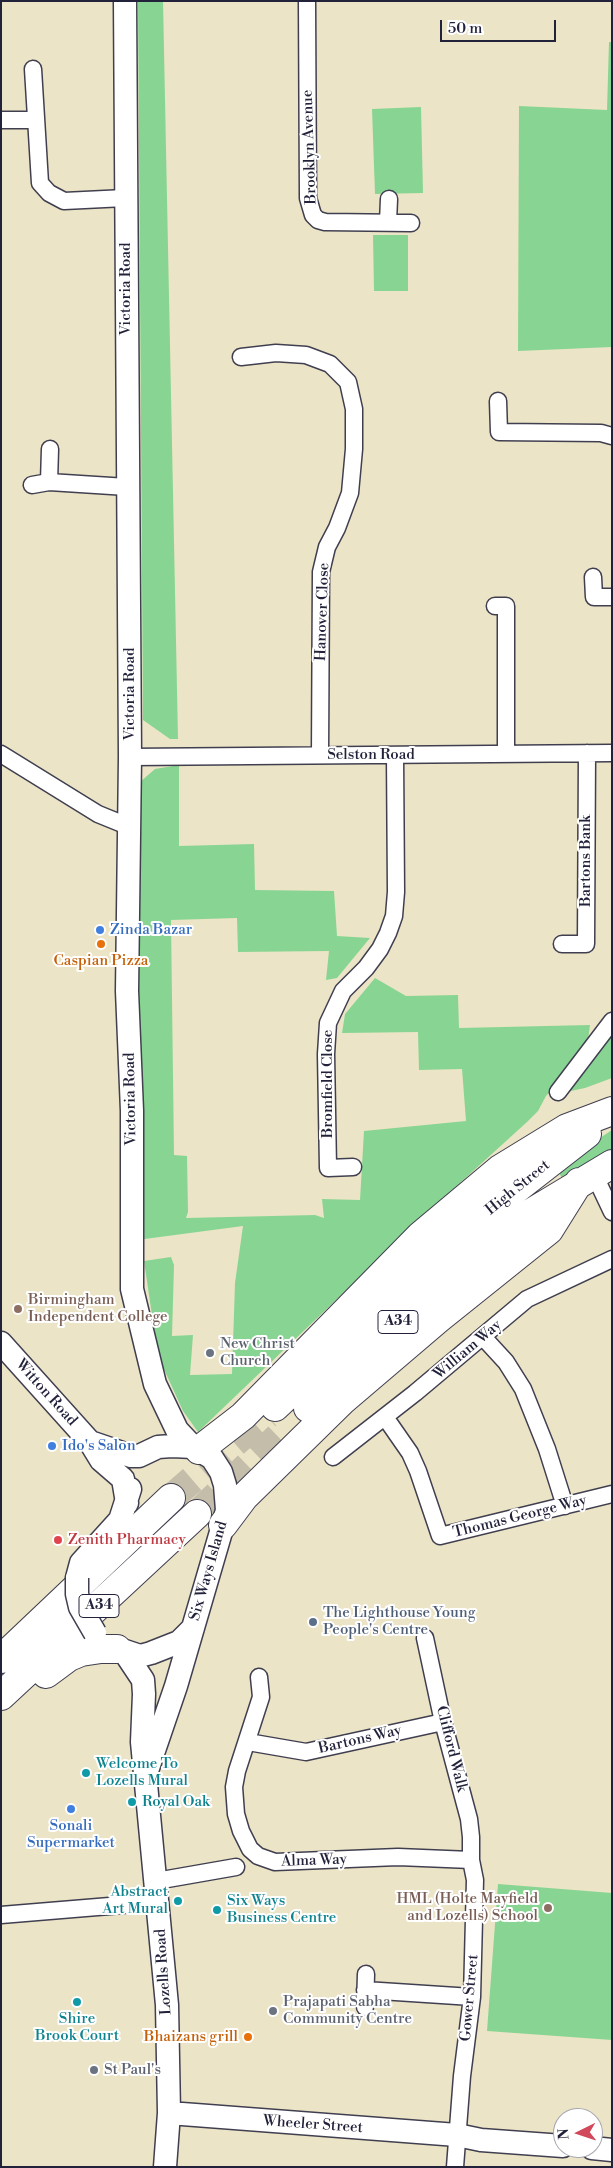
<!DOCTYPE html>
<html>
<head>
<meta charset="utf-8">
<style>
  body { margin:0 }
  #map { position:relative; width:613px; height:2168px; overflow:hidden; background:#ece4c6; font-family:"Libre Bodoni",serif }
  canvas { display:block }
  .frame { position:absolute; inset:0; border:2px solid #22223b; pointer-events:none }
  .north { position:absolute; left:553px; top:2108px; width:50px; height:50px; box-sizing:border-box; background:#fff; border:1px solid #a7a7b1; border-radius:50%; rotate:266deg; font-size:14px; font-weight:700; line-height:20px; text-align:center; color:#22223b }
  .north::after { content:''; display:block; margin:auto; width:18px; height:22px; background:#d1495b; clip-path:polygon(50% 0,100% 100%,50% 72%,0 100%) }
  .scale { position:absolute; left:440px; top:20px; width:116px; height:22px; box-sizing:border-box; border:2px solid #22223b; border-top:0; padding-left:6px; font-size:15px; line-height:18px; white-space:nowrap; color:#22223b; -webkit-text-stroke:4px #fff; paint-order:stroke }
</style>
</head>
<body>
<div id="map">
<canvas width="613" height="2168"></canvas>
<div class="frame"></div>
<div class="north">N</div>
<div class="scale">50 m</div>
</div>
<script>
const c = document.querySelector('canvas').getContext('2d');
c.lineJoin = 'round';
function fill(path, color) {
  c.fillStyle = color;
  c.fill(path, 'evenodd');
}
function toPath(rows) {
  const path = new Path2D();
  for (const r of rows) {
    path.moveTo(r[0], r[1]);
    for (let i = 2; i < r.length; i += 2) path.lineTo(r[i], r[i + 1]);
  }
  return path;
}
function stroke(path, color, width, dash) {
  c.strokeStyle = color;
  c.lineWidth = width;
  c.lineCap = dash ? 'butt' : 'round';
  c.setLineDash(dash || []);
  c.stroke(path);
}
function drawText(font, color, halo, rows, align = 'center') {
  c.font = font + ' "Libre Bodoni",serif';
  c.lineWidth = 4;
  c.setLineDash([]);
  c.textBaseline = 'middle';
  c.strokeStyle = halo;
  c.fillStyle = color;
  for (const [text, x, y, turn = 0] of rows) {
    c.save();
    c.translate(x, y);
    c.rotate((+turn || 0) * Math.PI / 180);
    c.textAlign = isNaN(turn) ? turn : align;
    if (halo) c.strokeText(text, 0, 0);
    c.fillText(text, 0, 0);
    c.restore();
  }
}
const green = toPath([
  [138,1,163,1,178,739,170,739,143,720],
  [609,42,612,42,612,347,518,351,519,106,607,110],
  [421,107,423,193,375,194,372,109],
  [373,235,408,235,408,291,374,291],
  [179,765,179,846,254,844,255,890,334,891,337,936,370,938,337,978,326,980,329,951,238,952,237,918,171,920,174,1155,187,1156,188,1212,186,1218,315,1215,324,1218,322,1199,360,1200,364,1131,466,1121,462,1069,419,1070,418,1032,342,1033,345,1014,375,978,406,996,458,995,459,1028,590,1025,588,1040,559,1082,546,1096,538,1111,527,1122,427,1213,198,1432,183,1411,158,1356,144,1261,171,1257,174,1265,172,1336,193,1335,190,1375,232,1374,235,1283,243,1226,137,1240,140,782,155,769],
  [612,1033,612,1078,585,1088,566,1092],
  [612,1130,612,1153,563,1180,556,1167],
  [498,1884,612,1893,612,2040,487,2031]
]);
const highwayTunnel = toPath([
  [171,1498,267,1415],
  [197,1514,284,1431]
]);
const street = toPath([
  [307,1,308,198,313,215,318,220,325,222,411,223],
  [33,69,40,183,49,193,64,201,125,198],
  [1,120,36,120],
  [388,222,389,199],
  [241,357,276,353,306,355,330,364,348,382,354,409,354,449,350,493,337,528,327,547,321,572,320,755],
  [498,401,499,432,601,433,612,436],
  [49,482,50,449],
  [32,485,49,482,127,487],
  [593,577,594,597,612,597],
  [495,606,506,606,506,753],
  [1,754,98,814,130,827],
  [130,757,612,753],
  [562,944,586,944,587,753],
  [558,1092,612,1021],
  [353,1167,328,1168,326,1054,328,1023,343,991,366,968,380,949,388,933,394,916,396,892,395,755],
  [594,1174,612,1212],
  [483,1337,506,1362,523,1389,547,1449,565,1506],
  [385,1417,410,1453,418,1471,440,1536,612,1494],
  [333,1457,415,1393,527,1299,612,1259],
  [425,1638,443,1722,469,1819,471,1837,471,1860,475,1880,472,1997,462,2076,455,2167],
  [259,1677,261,1697,237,1771,234,1787,236,1814,241,1831,250,1849,258,1856,275,1862,398,1857,471,1860],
  [248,1742,306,1752,443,1722],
  [156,1881,236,1867],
  [1,1915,158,1902],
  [365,1990,472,1997],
  [365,2007,366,1974]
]);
const secondary = toPath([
  [125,1,130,757,127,991,132,1111,132,1289,155,1384,177,1430,193,1447],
  [1,1343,90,1442,101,1460,123,1479,127,1503],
  [90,1442,131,1456,139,1456,158,1447,172,1446,193,1447,212,1458,221,1472,225,1485,227,1510,223,1525,176,1686,148,1768],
  [77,1578,81,1563,120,1520,130,1489],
  [116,1648,140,1656,151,1653,179,1642,193,1628],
  [125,1653,143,1680,144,1694,142,1742,167,2005,169,2113,165,2167],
  [169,2113,457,2135,481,2140,563,2146],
  [592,2148,612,2150]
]);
const highway = toPath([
  [275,1407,429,1263,506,1197,587,1134],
  [308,1408,380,1338,519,1220,612,1164],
  [199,1450,243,1416,420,1236,500,1169,567,1128,612,1111],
  [223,1525,244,1497,343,1400,438,1319,549,1230,579,1182],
  [1,1659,171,1498],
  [46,1674,69,1657,81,1652,101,1649,117,1649],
  [1,1696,197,1514]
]);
const secondaryBridge = toPath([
  [77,1578,77,1594,80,1607,95,1633]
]);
const markers = [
  [100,930,5,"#3f7fe0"],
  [101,944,5,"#e8710a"],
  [18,1309,5,"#8d6e63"],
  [210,1353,5,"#6b7280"],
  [52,1446,5,"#3f7fe0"],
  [58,1540,5,"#e0444e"],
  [313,1622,5,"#5c6f8a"],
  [86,1773,5,"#0f9aa8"],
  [132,1802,5,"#0f9aa8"],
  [71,1809,5,"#3f7fe0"],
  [178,1901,5,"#0f9aa8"],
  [548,1908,5,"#8d6e63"],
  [217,1910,5,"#0f9aa8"],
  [77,2002,5,"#0f9aa8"],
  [273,2011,5,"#6b7280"],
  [248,2037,5,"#e8710a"],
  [94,2070,5,"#6b7280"]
];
const shields = [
  [398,1322,40],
  [99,1606,40]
];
const shieldNames = [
  ["A34",398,1322],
  ["A34",99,1606]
];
const streetNames = [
  ["Brooklyn Avenue",310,147,-92],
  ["Victoria Road",126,289,-90],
  ["Hanover Close",323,612,-88],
  ["Victoria Road",130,694,-90],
  ["Selston Road",371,755],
  ["Bartons Bank",586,861,-90],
  ["Bromfield Close",328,1084,-90],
  ["Victoria Road",131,1099,-91],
  ["High Street",518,1188,-39],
  ["William Way",468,1350,-40],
  ["Witton Road",46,1393,48],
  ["Thomas George Way",520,1517,-14],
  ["Six Ways Island",209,1571,-74],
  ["Bartons Way",360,1740,-13],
  ["Clifford Walk",451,1749,76],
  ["Alma Way",314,1861,-2],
  ["Lozells Road",164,1972,-94],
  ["Gower Street",470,1998,-85],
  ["Wheeler Street",313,2125,4]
];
const shopNames = [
  ["Zinda Bazar",110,930],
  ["Ido's Salon",62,1446],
  ["Sonali",71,1826,"center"],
  ["Supermarket",71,1843,"center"]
];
const foodNames = [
  ["Caspian Pizza",101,961],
  ["Bhaizans grill",238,2037,"right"]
];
const educationNames = [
  ["Birmingham",28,1300],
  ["Independent College",28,1317],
  ["HML (Holte Mayfield",538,1899,"right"],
  ["and Lozells) School",538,1916,"right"]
];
const worshipNames = [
  ["New Christ",220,1344],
  ["Church",220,1361],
  ["Prajapati Sabha",283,2002],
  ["Community Centre",283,2019],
  ["St Paul's",104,2070]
];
const healthNames = [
  ["Zenith Pharmacy",68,1540]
];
const serviceNames = [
  ["The Lighthouse Young",323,1613],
  ["People's Centre",323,1630]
];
const cultureNames = [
  ["Welcome To",96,1764],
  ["Lozells Mural",96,1781],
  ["Royal Oak",142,1802],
  ["Abstract",168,1892,"right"],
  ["Art Mural",168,1909,"right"],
  ["Six Ways",227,1901],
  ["Business Centre",227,1918],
  ["Shire",77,2019,"center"],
  ["Brook Court",77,2036,"center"]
];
fill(green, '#88d593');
stroke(highwayTunnel, '#c4bdaa', 28, [28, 14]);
stroke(street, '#403f50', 19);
stroke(secondary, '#403f50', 25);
stroke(highway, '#403f50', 30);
stroke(street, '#fff', 16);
stroke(secondary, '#fff', 22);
stroke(highway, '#fff', 28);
stroke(secondaryBridge, '#403f50', 25, []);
stroke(secondaryBridge, '#fff', 22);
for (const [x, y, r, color] of markers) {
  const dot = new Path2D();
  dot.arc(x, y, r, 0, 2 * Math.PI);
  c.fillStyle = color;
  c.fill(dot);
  stroke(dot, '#fff', 2);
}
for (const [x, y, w] of shields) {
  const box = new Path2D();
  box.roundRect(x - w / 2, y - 11.5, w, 23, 4);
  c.fillStyle = '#fff';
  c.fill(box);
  stroke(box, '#22223b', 1);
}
drawText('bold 14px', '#22223b', null, shieldNames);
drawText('15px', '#22223b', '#fff', streetNames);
drawText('15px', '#366cbe', '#fff', shopNames, 'left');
drawText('15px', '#c56008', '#fff', foodNames);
drawText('15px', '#785e54', '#fff', educationNames, 'left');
drawText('15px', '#5b616d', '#fff', worshipNames, 'left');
drawText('15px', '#be3a42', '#fff', healthNames, 'left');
drawText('15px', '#4e5e75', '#fff', serviceNames, 'left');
drawText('15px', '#0d838f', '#fff', cultureNames, 'left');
</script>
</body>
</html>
